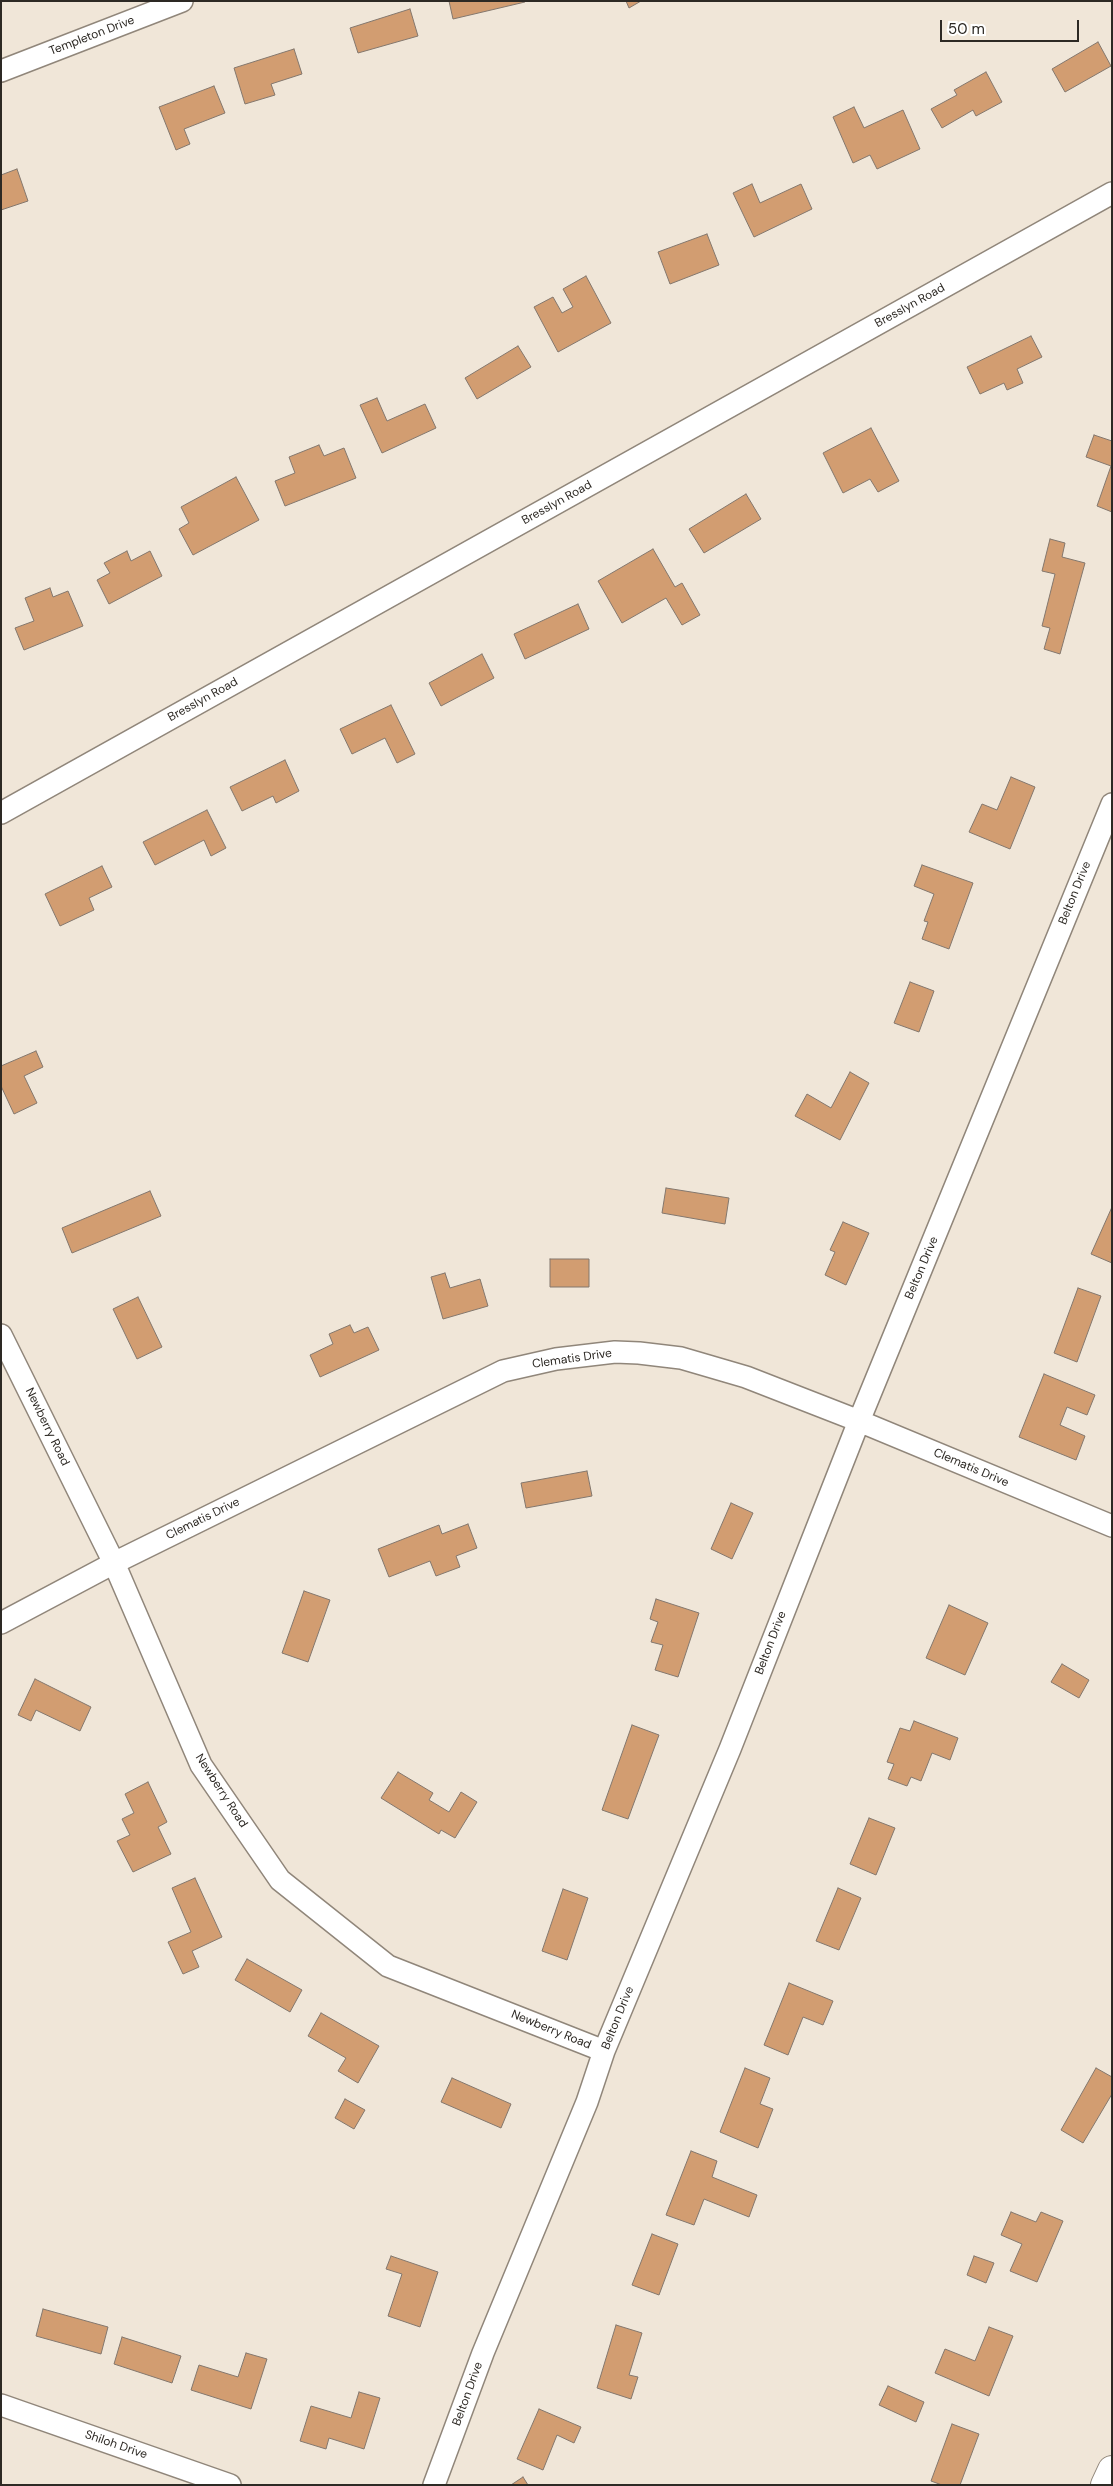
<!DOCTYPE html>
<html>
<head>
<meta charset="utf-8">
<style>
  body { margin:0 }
  #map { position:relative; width:1113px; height:2486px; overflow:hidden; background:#f0e6d8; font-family:"DM Sans",sans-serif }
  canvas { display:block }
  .frame { position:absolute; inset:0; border:2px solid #2d2924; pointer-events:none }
  .scale { position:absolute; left:940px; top:20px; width:139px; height:22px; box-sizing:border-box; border:2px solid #2d2924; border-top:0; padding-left:6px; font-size:15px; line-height:18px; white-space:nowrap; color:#2d2924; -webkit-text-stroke:4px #fff; paint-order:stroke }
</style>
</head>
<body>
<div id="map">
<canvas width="1113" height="2486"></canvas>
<div class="frame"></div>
<div class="scale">50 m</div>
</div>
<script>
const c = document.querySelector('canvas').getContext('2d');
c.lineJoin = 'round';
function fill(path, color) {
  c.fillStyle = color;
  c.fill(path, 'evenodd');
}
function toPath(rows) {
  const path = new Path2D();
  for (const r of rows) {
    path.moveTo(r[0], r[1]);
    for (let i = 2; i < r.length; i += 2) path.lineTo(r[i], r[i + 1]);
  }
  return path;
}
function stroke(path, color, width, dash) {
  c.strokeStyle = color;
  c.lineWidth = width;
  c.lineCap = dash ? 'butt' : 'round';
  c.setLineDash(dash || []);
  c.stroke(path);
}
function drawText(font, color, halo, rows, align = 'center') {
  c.font = font + ' "DM Sans",sans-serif';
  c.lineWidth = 4;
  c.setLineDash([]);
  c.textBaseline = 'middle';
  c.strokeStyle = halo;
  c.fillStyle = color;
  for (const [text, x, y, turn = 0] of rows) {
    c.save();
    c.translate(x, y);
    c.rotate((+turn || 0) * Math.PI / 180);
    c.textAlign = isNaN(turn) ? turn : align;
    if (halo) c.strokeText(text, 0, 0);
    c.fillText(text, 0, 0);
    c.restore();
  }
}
const building = toPath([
  [449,1,525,1,525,2,453,19,449,1],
  [626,1,641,1,629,8,626,1],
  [410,9,418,36,358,53,350,28,410,9],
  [1098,42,1111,66,1065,92,1052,69,1098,42],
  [294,49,302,74,271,84,275,95,245,104,234,68,294,49],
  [986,72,1002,102,976,116,973,110,942,128,931,109,957,95,954,90,986,72],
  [214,86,225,113,184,129,190,144,176,150,159,107,214,86],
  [854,107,864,128,903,110,920,149,877,169,870,155,853,163,833,117,854,107],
  [17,169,28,201,1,210,1,175,17,169],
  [752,184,760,203,801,184,812,209,754,237,733,193,752,184],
  [707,234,719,265,670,284,658,252,707,234],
  [586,276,611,323,558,352,534,307,553,297,562,313,573,307,563,289,586,276],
  [1031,336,1042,357,1017,369,1023,383,1007,390,1004,383,980,394,967,367,1031,336],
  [518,346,531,367,477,399,465,378,518,346],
  [377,398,387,421,425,404,436,428,382,453,360,405,377,398],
  [871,428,899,481,878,492,870,479,843,493,823,453,871,428],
  [1094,435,1112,441,1112,512,1097,506,1111,466,1086,457,1094,435],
  [319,445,324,456,344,448,356,478,285,506,275,481,295,473,289,457,319,445],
  [236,477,259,520,193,555,179,529,189,523,181,507,236,477],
  [746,494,761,519,704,553,689,529,746,494],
  [1050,539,1065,543,1062,557,1085,563,1060,654,1044,649,1050,628,1042,626,1055,574,1042,571,1050,539],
  [653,549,675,587,682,583,700,615,682,625,666,598,622,623,598,581,653,549],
  [127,551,131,561,150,551,162,576,109,604,97,580,110,573,104,563,127,551],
  [50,588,53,597,68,591,83,626,24,650,15,628,34,621,25,598,50,588],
  [578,604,589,629,525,659,514,634,578,604],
  [482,654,494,678,441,706,429,683,482,654],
  [391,705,415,754,397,763,385,738,352,754,340,729,391,705],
  [285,760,299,791,276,803,273,796,242,811,230,787,285,760],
  [1011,777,1035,787,1010,849,969,832,982,804,997,810,1011,777],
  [207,810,226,848,211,856,204,840,155,865,143,842,207,810],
  [922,865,973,883,949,949,922,939,928,922,924,921,934,894,914,886,922,865],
  [102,866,112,887,89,898,94,910,60,926,45,894,102,866],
  [910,982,934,991,919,1032,894,1023,910,982],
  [36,1051,43,1067,24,1076,37,1103,14,1114,1,1086,1,1066,36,1051],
  [850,1072,869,1083,840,1140,795,1116,807,1094,831,1108,850,1072],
  [666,1188,729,1198,725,1224,662,1213,666,1188],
  [150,1191,161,1216,72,1253,62,1228,150,1191],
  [1112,1207,1112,1263,1091,1254,1112,1207],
  [843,1222,869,1233,846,1285,825,1275,835,1252,830,1250,843,1222],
  [550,1259,589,1259,589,1287,550,1287,550,1259],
  [445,1273,450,1288,480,1279,488,1306,443,1319,431,1277,445,1273],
  [1078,1288,1101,1296,1077,1362,1054,1353,1078,1288],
  [138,1297,162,1347,137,1359,113,1309,138,1297],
  [350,1325,354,1333,368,1327,379,1350,320,1377,310,1355,333,1344,329,1334,350,1325],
  [1044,1374,1095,1395,1087,1415,1067,1407,1060,1425,1085,1436,1076,1460,1019,1437,1044,1374],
  [587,1471,592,1496,526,1508,521,1483,587,1471],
  [731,1503,753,1513,732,1559,711,1549,731,1503],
  [468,1524,477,1548,456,1556,460,1567,436,1576,430,1561,389,1577,378,1549,439,1525,442,1534,468,1524],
  [304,1591,330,1600,308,1662,282,1653,304,1591],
  [656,1599,699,1613,678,1677,655,1670,663,1645,651,1642,658,1622,650,1619,656,1599],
  [949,1605,988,1623,965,1675,926,1658,949,1605],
  [1062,1664,1089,1680,1079,1698,1051,1682,1062,1664],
  [35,1679,91,1707,80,1731,36,1710,31,1721,18,1715,35,1679],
  [914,1721,958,1738,950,1760,932,1753,921,1781,911,1777,907,1786,888,1779,894,1764,887,1762,900,1728,910,1731,914,1721],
  [632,1725,659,1735,628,1819,602,1810,632,1725],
  [398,1772,433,1793,429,1800,449,1812,461,1792,477,1802,455,1838,441,1830,439,1834,381,1798,398,1772],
  [148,1782,167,1822,158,1827,171,1854,133,1872,117,1841,130,1835,122,1819,134,1813,125,1794,148,1782],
  [869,1818,895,1828,876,1875,850,1864,869,1818],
  [195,1878,222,1937,192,1951,199,1967,183,1974,168,1942,191,1932,172,1888,195,1878],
  [838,1888,861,1898,839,1950,816,1941,838,1888],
  [563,1889,588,1898,567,1960,542,1951,563,1889],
  [247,1959,302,1990,290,2012,235,1980,247,1959],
  [789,1983,833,2001,823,2025,803,2017,788,2055,764,2045,789,1983],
  [321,2013,379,2046,358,2083,338,2071,346,2058,308,2036,321,2013],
  [745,2068,770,2078,760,2104,773,2109,758,2148,720,2132,745,2068],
  [1096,2068,1112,2077,1112,2094,1083,2143,1061,2130,1096,2068],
  [452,2078,511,2104,501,2128,441,2102,452,2078],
  [345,2099,365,2110,354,2129,335,2118,345,2099],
  [691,2151,717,2161,712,2177,757,2195,749,2217,704,2199,694,2225,666,2215,691,2151],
  [1011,2212,1036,2222,1041,2212,1063,2221,1037,2282,1010,2271,1022,2244,1001,2235,1011,2212],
  [652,2234,678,2244,659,2295,632,2285,652,2234],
  [391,2256,438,2272,420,2327,388,2316,402,2274,386,2269,391,2256],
  [974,2256,994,2263,986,2283,967,2275,974,2256],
  [43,2309,108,2327,101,2354,36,2336,43,2309],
  [616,2325,642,2333,629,2375,638,2377,631,2399,597,2388,616,2325],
  [989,2327,1013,2336,989,2396,935,2373,945,2349,975,2361,989,2327],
  [122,2337,181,2356,172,2383,114,2364,122,2337],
  [246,2353,267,2359,251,2409,191,2390,199,2365,238,2377,246,2353],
  [888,2386,924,2402,916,2422,879,2405,888,2386],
  [359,2392,380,2398,364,2449,329,2438,326,2449,300,2441,311,2406,351,2418,359,2392],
  [539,2409,581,2427,574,2443,557,2435,543,2470,517,2459,539,2409],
  [952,2424,979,2434,960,2485,942,2485,931,2481,952,2424],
  [523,2477,528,2485,511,2485,523,2477]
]);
const street = toPath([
  [1,71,182,1],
  [1,813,1112,193],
  [1,1335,114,1563,201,1765,280,1880,388,1966,604,2051],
  [1,1623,114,1563,503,1371,556,1359,615,1352,639,1353,681,1358,746,1377,859,1421,1112,1526],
  [1,2405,230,2485],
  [434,2485,483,2353,587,2102,604,2051,730,1749,859,1421,1112,804]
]);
const secondary = toPath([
  [1105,2485,1112,2470]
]);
const streetNames = [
  ["Templeton Drive",92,36,-21],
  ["Bresslyn Road",910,306,-29],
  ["Bresslyn Road",557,503,-29],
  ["Bresslyn Road",203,700,-29],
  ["Belton Drive",1075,893,-68],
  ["Belton Drive",922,1268,-67],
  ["Clematis Drive",572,1359,-8],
  ["Newberry Road",47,1427,64],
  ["Clematis Drive",971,1468,23],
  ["Clematis Drive",203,1519,-26],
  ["Belton Drive",771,1643,-69],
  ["Newberry Road",221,1791,57],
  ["Belton Drive",618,2018,-68],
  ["Newberry Road",551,2030,22],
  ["Belton Drive",468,2394,-70],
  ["Shiloh Drive",116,2445,19]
];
fill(building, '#d29d71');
stroke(building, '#83776d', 1);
stroke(street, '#90867a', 24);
stroke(secondary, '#90867a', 30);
stroke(street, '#fff', 21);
stroke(secondary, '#fff', 28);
drawText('12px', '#2d2924', '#fff', streetNames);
</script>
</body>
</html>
